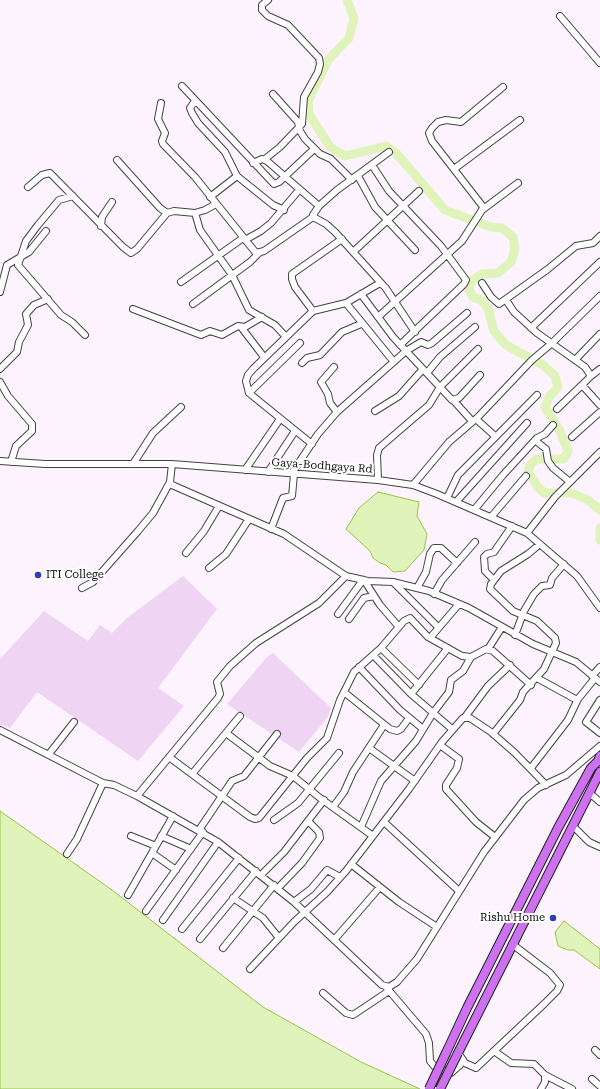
<!DOCTYPE html>
<html>
<head>
<meta charset="utf-8">
<style>
  body { margin:0 }
  canvas { display:block; background:#fcf3fe }
</style>
</head>
<body>
<canvas width="600" height="1089"></canvas>
<script>
const c = document.querySelector('canvas').getContext('2d');
c.lineJoin = 'round';
function fill(path, color) {
  c.fillStyle = color;
  c.fill(path, 'evenodd');
}
function toPath(rows) {
  const path = new Path2D();
  for (const r of rows) {
    path.moveTo(r[0], r[1]);
    for (let i = 2; i < r.length; i += 2) path.lineTo(r[i], r[i + 1]);
  }
  return path;
}
function stroke(path, color, width, dash) {
  c.strokeStyle = color;
  c.lineWidth = width;
  c.lineCap = dash ? 'butt' : 'round';
  c.setLineDash(dash || []);
  c.stroke(path);
}
function drawText(font, color, halo, rows, align = 'center') {
  c.font = font + ' "Roboto Serif",serif';
  c.lineWidth = 4;
  c.setLineDash([]);
  c.textBaseline = 'middle';
  c.strokeStyle = halo;
  c.fillStyle = color;
  for (const [text, x, y, turn = 0] of rows) {
    c.save();
    c.translate(x, y);
    c.rotate((+turn || 0) * Math.PI / 180);
    c.textAlign = isNaN(turn) ? turn : align;
    if (halo) c.strokeText(text, 0, 0);
    c.fillText(text, 0, 0);
    c.restore();
  }
}
const farmland = toPath([
  [183,576,217,609,158,688,184,706,138,761,37,692,10,728,0,724,0,659,44,611,88,641,100,625,112,633,127,618],
  [273,653,331,708,328,717,299,752,227,704,267,657]
]);
const water = toPath([
  [378,492,419,502,417,516,427,534,424,550,405,571,393,572,386,565,380,563,373,558,370,551,346,529,359,508,378,492],
  [0,811,112,890,263,1007,361,1062,420,1089,0,1089,0,811],
  [564,921,600,949,600,969,574,950,568,950,558,946,555,932,564,921]
]);
const river = toPath([
  [347,0,354,18,349,38,328,60,308,101,309,114,330,147,345,156,386,146,396,153,445,210,491,227,502,228,513,237,515,249,511,262,498,273,482,274,471,281,469,290,473,297,481,300,488,308,494,331,506,345,543,365,555,376,558,387,549,397,545,407,560,431,568,451,564,459,537,459,531,464,528,471,537,486,544,493,572,493,588,500,600,510],
  [600,528,600,540]
]);
const minor = toPath([
  [560,16,600,63],
  [182,86,274,184,279,182,314,149],
  [273,94,298,122,300,131,305,139,320,154,331,159,352,180],
  [195,101,190,108,192,113,198,123,225,152,237,176,273,205,284,210],
  [161,103,158,119,165,133,162,141,163,144,195,177,256,253,264,251,313,217],
  [265,159,280,147,302,124,304,97,318,72,320,64,319,58,288,25,268,16,262,10,262,5,268,0],
  [117,160,160,208,167,213,174,211,195,213,205,210,216,204],
  [253,163,262,159,267,161,319,206],
  [372,165,389,191,441,246,466,280,464,284,400,345],
  [454,169,520,120],
  [358,176,375,207,415,250],
  [28,187,42,175,50,173,123,247,131,253,137,249,167,213],
  [73,196,59,200,38,225,26,241,18,265,61,315,72,322,85,335],
  [210,197,237,176],
  [484,208,432,141,429,133,432,128,438,122,446,120,461,122,503,87],
  [195,213,200,230,232,275,249,310,275,325,286,337],
  [101,226,102,217,112,202],
  [245,240,261,231,271,223,299,190],
  [353,252,419,191],
  [181,282,243,238],
  [482,283,491,297,499,304,548,269,576,246,593,243,600,236],
  [382,284,335,232,326,224,315,218,313,215,319,206,337,190,389,152],
  [0,292,7,265,29,252,46,231],
  [361,294,393,337,452,400,459,398,480,375],
  [506,300,514,312,537,333,585,367,591,376,582,385,600,405],
  [346,303,394,362],
  [193,304,250,262,258,254],
  [133,309,201,335,210,331,222,335,238,326,245,327,262,317],
  [313,311,295,287,292,279,292,274,342,239],
  [378,317,462,241,482,210,518,183],
  [241,327,264,357],
  [531,328,600,262],
  [575,360,600,334],
  [302,363,307,358,320,355,342,332,361,324],
  [334,367,321,382,328,394,330,403,337,412],
  [0,369,17,352,19,342,28,325,26,314,34,305,48,299],
  [427,373,440,357,475,327],
  [591,376,600,369],
  [0,382,8,396,32,424,32,431,16,446,11,462],
  [249,393,300,343],
  [454,401,472,421],
  [557,409,582,385],
  [375,411,399,396,423,369],
  [476,419,495,436],
  [572,437,600,412],
  [536,441,546,449,548,461,553,468,570,482],
  [312,444,249,393,246,381,248,375,253,369,313,311,346,303,380,283,385,287,415,332],
  [0,461,45,464,172,464,378,480,413,485,437,494,527,533,577,576,600,608],
  [133,464,153,433,181,407],
  [172,464,170,482,172,485,284,534,346,576],
  [245,470,280,419],
  [268,472,295,431],
  [292,473,318,434,337,412,406,351,421,342,428,345,432,343,467,313],
  [378,480,377,455,379,448,429,405,440,387,478,349],
  [413,485,449,442,478,417,532,360,551,344,600,296],
  [447,498,458,475,537,395],
  [456,502,527,423],
  [474,510,503,475,537,438,545,434,553,425],
  [491,517,526,476],
  [271,529,283,498,292,496,294,474],
  [527,533,555,497,600,452],
  [186,553,204,531,219,506],
  [209,568,226,554,249,519],
  [364,580,380,605,399,627],
  [494,580,485,571,484,557,487,554,494,552,512,526],
  [394,583,438,627],
  [82,588,93,582,138,531,153,513,170,482],
  [417,588,426,572,430,554,434,548,441,548,457,563],
  [434,594,442,580,475,542],
  [338,614,363,580],
  [349,619,364,598,374,596],
  [515,635,524,611,534,594,542,586,550,585,552,578,564,564],
  [430,638,459,604],
  [381,648,419,685],
  [488,649,502,627],
  [373,655,411,694,452,729],
  [359,667,400,710,423,729],
  [592,676,600,667],
  [537,678,577,700],
  [344,692,390,729,397,731,401,729,409,718],
  [411,694,448,648],
  [600,700,586,722,600,733],
  [465,717,488,686,510,665],
  [0,730,103,783,114,785,137,796,218,842,294,902,382,985,389,987,397,982,417,959,484,852,524,800,538,788,566,775,600,746],
  [226,733,270,766,293,776,320,798,373,836],
  [493,734,520,700,523,692,544,669,556,643,555,638,537,621,513,611,490,589,491,584,501,571,528,554,540,544],
  [440,745,459,759,457,768,446,785,446,789,476,822,495,837],
  [369,748,415,781],
  [49,754,74,722],
  [169,757,250,817,255,819,259,818,307,758,327,738,340,700,354,672,381,648,404,621,410,618,428,637,462,656,471,657,486,649,493,651,531,685],
  [531,768,568,720,578,699,595,678],
  [192,774,240,716],
  [589,795,593,796,600,802],
  [137,796,218,698,220,694,217,682,230,666,256,643,319,603,346,576,368,581,393,582,429,591,469,608,533,644,576,662,600,682],
  [333,807,344,792,353,772,384,725],
  [274,820,298,803,339,753],
  [384,822,459,891],
  [573,826,589,842,600,847],
  [361,827,381,781,416,741,433,713,449,692,451,680,463,671,471,657],
  [199,830,232,781,244,776,277,734],
  [131,836,156,846],
  [161,836,191,849],
  [152,853,176,870],
  [67,854,77,839,103,783],
  [351,864,399,902,437,927],
  [261,875,284,852,324,800],
  [278,888,302,863,320,838,319,832,308,821],
  [128,895,173,816],
  [233,898,263,918,279,938],
  [294,902,311,889,327,870,340,877],
  [146,911,203,832],
  [163,920,218,842],
  [182,929,239,858],
  [200,939,256,871],
  [334,940,380,887],
  [223,948,274,885],
  [250,969,294,922,327,892,346,871,409,789,442,742,463,718,470,718,491,732,515,753,546,785],
  [386,987,426,1034,429,1043,430,1061,435,1067,451,1073,460,1065,461,1058],
  [323,993,346,1013,353,1015,389,991],
  [595,1050,600,1055],
  [494,1051,544,1004,557,991,560,985,550,973,512,944],
  [461,1057,465,1063,476,1068,494,1051,511,1063,534,1064,545,1075,545,1082,541,1089],
  [545,1075,572,1089],
  [592,1079,600,1086]
]);
const major = toPath([
  [446,1053,467,1008,558,828,591,768,598,761,600,756],
  [458,1053,600,772]
]);
const majorBridge = toPath([
  [429,1089,446,1053],
  [440,1089,458,1053]
]);
const markers = [
  [38,575,4,"#2f3ab8"],
  [553,918,4,"#2f3ab8"]
];
const streetNames = [
  ["Gaya-Bodhgaya Rd",322,466,4]
];
const poiNames = [
  ["ITI College",46,575],
  ["Rishu Home",545,918,"right"]
];
fill(farmland, '#f0d4f3');
fill(water, '#dff3ba');
stroke(water, '#97c645', 1);
stroke(river, '#dff3ba', 9);
stroke(minor, '#434343', 8);
stroke(major, '#212121', 10);
stroke(minor, '#fff', 6);
stroke(major, '#cd71f0', 8);
stroke(majorBridge, '#212121', 10, []);
stroke(majorBridge, '#cd71f0', 8);
for (const [x, y, r, color] of markers) {
  const dot = new Path2D();
  dot.arc(x, y, r, 0, 2 * Math.PI);
  c.fillStyle = color;
  c.fill(dot);
  stroke(dot, '#fff', 1.5);
}
drawText('11px', '#101010', '#fff', streetNames);
drawText('11px', '#101010', '#fff', poiNames, 'left');
</script>
</body>
</html>
